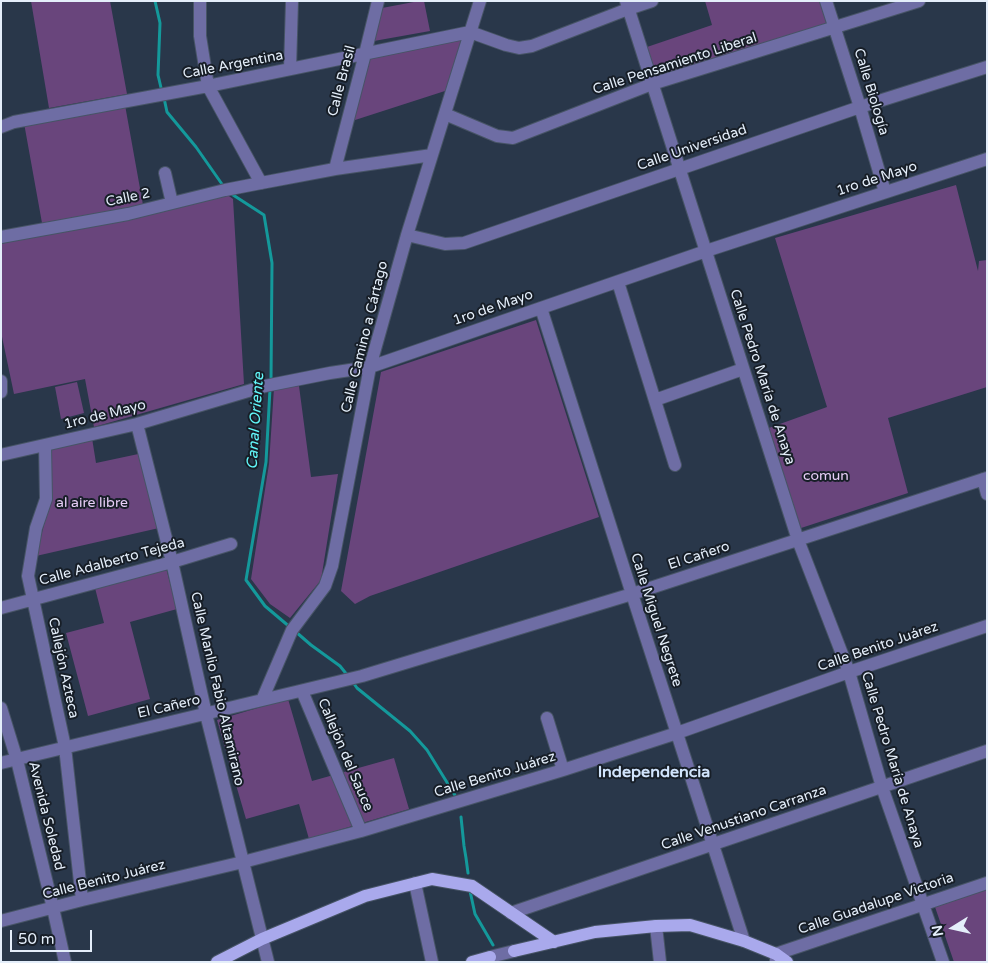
<!DOCTYPE html>
<html>
<head>
<meta charset="utf-8">
<style>
  body { margin:0 }
  #map { position:relative; width:988px; height:963px; overflow:hidden; background:#29374a; font-family:"Varela Round",sans-serif }
  canvas { display:block }
  .frame { position:absolute; inset:0; border:2px solid #e4eefa; pointer-events:none }
  .north { position:absolute; left:928px; top:903px; width:50px; height:50px; -webkit-text-stroke:4px #171e27; paint-order:stroke; rotate:260deg; font-size:14px; font-weight:700; line-height:20px; text-align:center; color:#e4eefa }
  .north::after { content:''; display:block; margin:auto; width:18px; height:22px; background:#e4eefa; clip-path:polygon(50% 0,100% 100%,50% 72%,0 100%) }
  .scale { position:absolute; left:10px; top:930px; width:82px; height:22px; box-sizing:border-box; border:2px solid #e4eefa; border-top:0; padding-left:6px; font-size:15px; line-height:18px; white-space:nowrap; color:#e4eefa; -webkit-text-stroke:4px #171e27; paint-order:stroke }
</style>
</head>
<body>
<div id="map">
<canvas width="988" height="963"></canvas>
<div class="frame"></div>
<div class="north">N</div>
<div class="scale">50 m</div>
</div>
<script>
const c = document.querySelector('canvas').getContext('2d');
c.lineJoin = 'round';
function fill(path, color) {
  c.fillStyle = color;
  c.fill(path, 'evenodd');
}
function toPath(rows) {
  const path = new Path2D();
  for (const r of rows) {
    path.moveTo(r[0], r[1]);
    for (let i = 2; i < r.length; i += 2) path.lineTo(r[i], r[i + 1]);
  }
  return path;
}
function stroke(path, color, width, dash) {
  c.strokeStyle = color;
  c.lineWidth = width;
  c.lineCap = dash ? 'butt' : 'round';
  c.setLineDash(dash || []);
  c.stroke(path);
}
function drawText(font, color, halo, rows, align = 'center') {
  c.font = font + ' "Varela Round",sans-serif';
  c.lineWidth = 4;
  c.setLineDash([]);
  c.textBaseline = 'middle';
  c.strokeStyle = halo;
  c.fillStyle = color;
  for (const [text, x, y, turn = 0] of rows) {
    c.save();
    c.translate(x, y);
    c.rotate((+turn || 0) * Math.PI / 180);
    c.textAlign = isNaN(turn) ? turn : align;
    if (halo) c.strokeText(text, 0, 0);
    c.fillText(text, 0, 0);
    c.restore();
  }
}
const green = toPath([
  [31,1,110,1,127,94,49,108],
  [419,1,424,1,430,31,374,41,382,8],
  [705,1,821,1,830,25,656,77,647,47,712,25],
  [465,37,448,90,352,121,368,56],
  [125,105,143,205,42,223,24,123],
  [956,185,978,271,979,261,987,260,987,387,888,418,908,493,798,529,766,429,827,407,775,238],
  [215,186,233,199,244,384,94,427,85,379,14,394,1,332,1,244,90,221],
  [536,320,599,517,370,596,355,604,341,591,381,372],
  [77,382,84,413,61,419,55,387],
  [299,386,311,477,338,474,321,580,290,618,270,604,251,579,269,464,274,388],
  [92,438,96,463,143,453,159,528,36,556,51,497,48,447],
  [166,568,177,609,130,622,150,699,88,716,66,633,104,623,95,588],
  [288,699,312,781,394,758,409,809,309,839,299,804,246,819,217,720],
  [987,889,987,962,954,962,935,907]
]);
const stream = toPath([
  [155,1,160,23,158,75,162,92],
  [164,98,167,112,196,147,224,187],
  [230,193,264,215,272,263,271,380],
  [270,389,266,462,246,580,265,606,291,628],
  [296,632,311,645,340,666,348,676],
  [352,681,357,688,410,731,427,750,456,797],
  [461,817,464,846,466,858,468,873],
  [470,891,475,914,493,945]
]);
const minor = toPath([
  [200,1,200,36,208,86,261,183],
  [626,1,798,540,849,672,882,787,943,962],
  [826,1,860,107,885,192],
  [290,69,292,1],
  [445,114,497,136,513,138,652,84,919,1],
  [1,127,14,122,208,86,470,32,506,45,519,48,532,46,628,9,652,1],
  [335,169,365,54,378,1],
  [165,173,172,203],
  [407,235,445,244,464,243,860,107,987,67],
  [1,237,128,214,225,190,261,183,335,169,432,155],
  [618,282,675,465],
  [541,308,632,594,744,941],
  [1,381,1,392],
  [655,400,743,369],
  [137,424,172,562,206,714,268,962],
  [45,445,46,499,36,528,28,576,65,747,82,900],
  [1,455,137,424,265,386,330,373,370,367,706,251,987,159],
  [983,479,987,494],
  [1,608,172,562,231,544],
  [302,691,361,831],
  [262,700,292,630,325,586,332,566,370,367,407,235,480,1],
  [1,708,17,760,53,908,65,962],
  [547,718,563,770],
  [1,763,362,676,632,594,987,478],
  [415,883,432,962],
  [511,913,987,751],
  [1,921,82,900,243,862,361,831,563,770,677,733,849,672,987,626],
  [656,926,660,962],
  [490,957,514,951],
  [776,961,776,954,987,883]
]);
const major = toPath([
  [514,951,595,932,656,926,690,925,744,941,776,954,787,962],
  [217,962,262,939,365,896,432,879,472,886,554,942],
  [472,962,490,957]
]);
const streetNames = [
  ["Calle Pensamiento Liberal",675,64,-18],
  ["Calle Argentina",233,65,-11],
  ["Calle Brasil",342,81,-75],
  ["Calle Biología",871,92,73],
  ["Calle Universidad",692,148,-19],
  ["1ro de Mayo",877,179,-18],
  ["Calle 2",128,198,-12],
  ["1ro de Mayo",493,308,-19],
  ["Calle Camino a Cártago",365,337,-76],
  ["Calle Pedro María de Anaya",762,377,72],
  ["1ro de Mayo",105,415,-14],
  ["El Cañero",699,556,-18],
  ["Calle Adalberto Tejeda",112,562,-15],
  ["Calle Miguel Negrete",656,620,72],
  ["Calle Benito Juárez",878,647,-19],
  ["Callejón Azteca",63,668,78],
  ["Calle Manlio Fabio Altamirano",217,689,77],
  ["El Cañero",169,707,-13],
  ["Callejón del Sauce",345,755,67],
  ["Calle Pedro María de Anaya",892,760,73],
  ["Calle Benito Juárez",495,775,-17],
  ["Avenida Soledad",46,816,76],
  ["Calle Venustiano Carranza",744,818,-19],
  ["Calle Benito Juárez",104,880,-14],
  ["Calle Guadalupe Victoria",876,904,-19]
];
const parkNames = [
  ["comun",826,476],
  ["al aire libre",92,503]
];
const waterNames = [
  ["Canal Oriente",256,421,-86]
];
const quarterNames = [
  ["Independencia",654,773]
];
fill(green, '#69457c');
stroke(stream, '#14999b', 3);
stroke(minor, '#475466', 14);
stroke(major, '#475466', 14);
stroke(minor, '#6e6da4', 12);
stroke(major, '#a9a9ec', 12);
drawText('14px', '#e4eefa', '#171e27', streetNames);
drawText('14px', '#e9cff9', '#171e27', parkNames);
drawText('italic 15px', '#63f9fc', '#171e27', waterNames);
drawText('bold 16px', '#d1e4fc', '#171e27', quarterNames);
</script>
</body>
</html>
